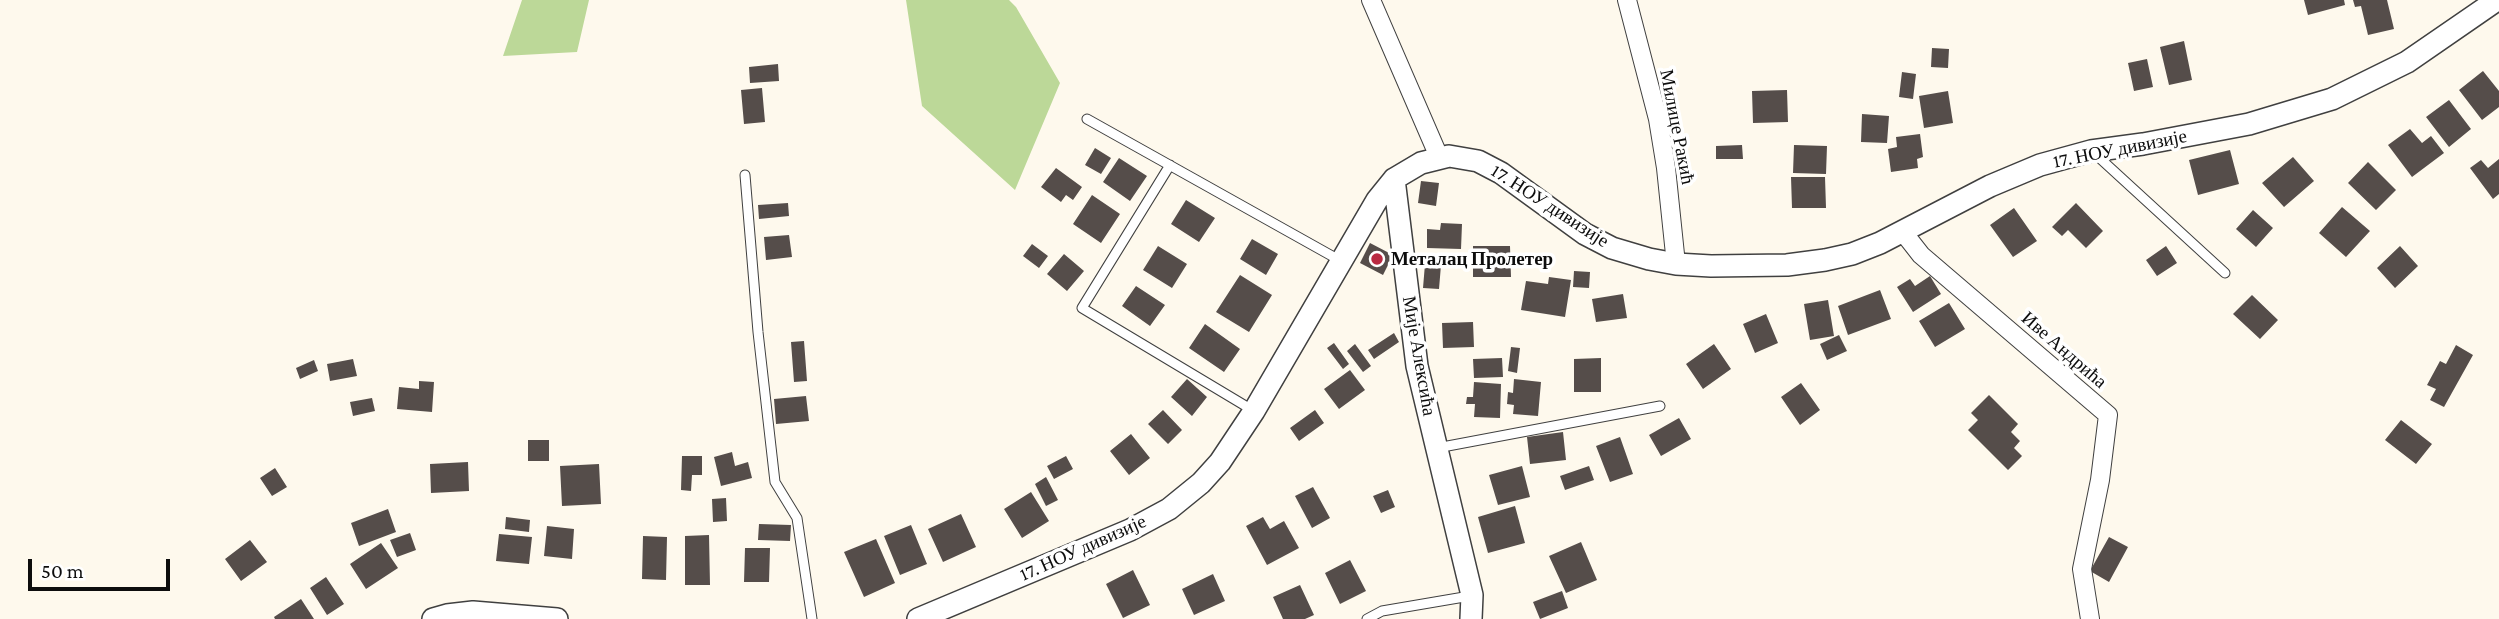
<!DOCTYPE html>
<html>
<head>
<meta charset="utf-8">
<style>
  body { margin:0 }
  #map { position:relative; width:2499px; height:619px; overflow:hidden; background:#fef9ed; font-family:"Crimson Pro",serif }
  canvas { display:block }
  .scale { position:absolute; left:28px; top:559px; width:142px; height:32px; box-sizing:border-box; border:4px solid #0d0d0d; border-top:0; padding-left:9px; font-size:21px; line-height:24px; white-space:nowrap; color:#0d0d0d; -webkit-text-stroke:5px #fff; paint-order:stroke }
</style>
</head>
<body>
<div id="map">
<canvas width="2499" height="619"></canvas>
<div class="scale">50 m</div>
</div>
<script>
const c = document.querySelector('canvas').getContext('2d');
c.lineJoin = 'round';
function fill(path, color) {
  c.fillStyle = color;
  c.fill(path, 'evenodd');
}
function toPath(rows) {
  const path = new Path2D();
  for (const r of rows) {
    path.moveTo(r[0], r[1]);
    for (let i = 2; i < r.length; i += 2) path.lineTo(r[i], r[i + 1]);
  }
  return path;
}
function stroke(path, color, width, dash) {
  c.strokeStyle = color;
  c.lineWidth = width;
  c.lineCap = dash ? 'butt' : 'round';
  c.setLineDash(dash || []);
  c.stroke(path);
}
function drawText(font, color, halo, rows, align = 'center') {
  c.font = font + ' "Crimson Pro",serif';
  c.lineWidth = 7;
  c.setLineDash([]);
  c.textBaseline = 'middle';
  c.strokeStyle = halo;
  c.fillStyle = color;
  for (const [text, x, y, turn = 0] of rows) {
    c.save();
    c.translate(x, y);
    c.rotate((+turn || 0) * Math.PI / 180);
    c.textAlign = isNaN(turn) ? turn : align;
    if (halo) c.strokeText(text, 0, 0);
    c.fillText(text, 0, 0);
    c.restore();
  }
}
const forest = toPath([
  [522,0,589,0,577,52,503,56],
  [906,0,1009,0,1016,7,1060,83,1015,190,922,106]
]);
const building = toPath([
  [2304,0,2344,0,2345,5,2308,15],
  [2353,0,2387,0,2394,29,2368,35,2361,6,2355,7],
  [2184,41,2192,80,2169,85,2160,47],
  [1932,48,1949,49,1948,68,1931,67],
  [2147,59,2153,87,2134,91,2128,63],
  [778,64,779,81,750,83,749,67],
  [2483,71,2499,91,2499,107,2482,120,2459,90],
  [1902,72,1916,74,1913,99,1899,97],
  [762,88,765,122,744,124,741,90],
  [1787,90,1788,122,1753,123,1752,91],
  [1948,91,1953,123,1924,128,1919,96],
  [2449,100,2471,129,2449,147,2426,117],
  [1862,114,1889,116,1887,143,1861,142],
  [2410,129,2422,143,2431,136,2444,153,2412,177,2388,145],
  [1920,134,1923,157,1917,159,1918,168,1891,172,1888,149,1897,147,1896,137],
  [1742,145,1743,159,1716,159,1716,146],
  [1794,145,1827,146,1826,174,1793,173],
  [1095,148,1111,158,1101,174,1085,165],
  [2230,150,2239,184,2198,195,2189,160],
  [2293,157,2314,181,2284,207,2262,183],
  [1119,158,1147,176,1130,201,1103,182],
  [2499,159,2499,194,2493,199,2470,168,2481,160,2488,168],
  [2368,162,2396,190,2376,210,2348,183],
  [1056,168,1082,187,1073,200,1066,195,1061,202,1041,187],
  [1791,177,1825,177,1826,208,1792,208],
  [1421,181,1439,183,1436,206,1418,203],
  [1092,195,1120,214,1101,243,1073,224],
  [1186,200,1215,218,1199,242,1171,224],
  [788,203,789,216,759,219,758,205],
  [2076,203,2103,231,2086,248,2068,230,2062,236,2052,227],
  [2342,207,2370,231,2346,257,2319,233],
  [2014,208,2037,241,2013,257,1990,225],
  [2253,210,2273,228,2256,247,2236,229],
  [1441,223,1462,224,1461,249,1427,248,1427,229,1440,230],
  [789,235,792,257,766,260,764,237],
  [1252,239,1278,254,1266,275,1240,259],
  [1370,243,1393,255,1383,275,1360,263],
  [1032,244,1048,256,1039,268,1023,256],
  [1158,246,1187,264,1172,288,1143,270],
  [1473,246,1510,246,1511,277,1473,277],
  [2166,246,2177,263,2157,276,2146,260],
  [2400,246,2418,266,2395,288,2377,268],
  [1064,254,1084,271,1067,291,1047,274],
  [1425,264,1441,265,1439,289,1423,288],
  [1574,271,1590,272,1589,288,1573,287],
  [1240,275,1272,295,1249,332,1216,312],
  [1930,276,1941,294,1913,312,1897,287,1910,279,1915,286],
  [1549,277,1571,280,1565,317,1521,310,1526,281,1548,284],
  [1136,286,1165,305,1150,326,1122,306],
  [1880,290,1891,319,1848,335,1838,306],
  [1623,294,1627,318,1596,322,1592,299],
  [2252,295,2278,320,2260,339,2233,314],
  [1828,300,1834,336,1810,340,1804,304],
  [1949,303,1965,329,1935,347,1919,321],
  [1766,314,1778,343,1755,353,1743,324],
  [1473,322,1474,347,1443,348,1442,323],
  [1205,324,1240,349,1224,372,1189,348],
  [1394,333,1399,342,1374,359,1368,350],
  [1839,335,1847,351,1827,360,1820,344],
  [804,341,807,381,794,382,791,342],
  [1334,343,1349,364,1343,369,1327,348],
  [1355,344,1371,366,1363,372,1347,351],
  [1714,344,1731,369,1703,389,1686,364],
  [2456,345,2473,355,2444,407,2430,400,2436,389,2427,385,2440,361,2446,364],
  [1511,347,1520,348,1517,373,1508,371],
  [1502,358,1503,377,1474,378,1473,359],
  [1601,358,1601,392,1574,392,1574,359],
  [353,359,357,376,330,381,327,364],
  [314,360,318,371,300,379,296,368],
  [1350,370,1365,390,1339,409,1324,389],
  [1187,379,1207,397,1192,416,1171,397],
  [1514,379,1541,382,1538,416,1513,414,1514,405,1507,404,1508,392,1513,393],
  [419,381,434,382,432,412,397,409,399,387,419,389],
  [1474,382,1501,384,1500,418,1474,417,1475,404,1466,404,1467,397,1473,397],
  [1801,383,1820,410,1800,425,1781,397],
  [1989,395,2018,424,2011,432,2020,441,2014,448,2022,456,2008,470,1968,430,1978,420,1971,413],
  [806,396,809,421,776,424,774,399],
  [372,398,375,411,353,416,350,402],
  [1163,410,1182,430,1168,444,1148,424],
  [1315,410,1324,423,1299,441,1290,428],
  [1679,418,1691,439,1661,456,1649,435],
  [2401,420,2432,444,2416,464,2385,440],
  [1563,432,1566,460,1530,464,1527,437],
  [1131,434,1150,458,1129,475,1110,451],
  [1620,437,1633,474,1610,482,1596,446],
  [528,440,549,440,549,461,528,461],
  [732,452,735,466,748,462,752,478,721,486,714,457],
  [682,456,702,456,702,475,692,475,691,491,681,490],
  [1066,456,1073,469,1054,479,1047,466],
  [468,462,469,491,431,493,430,464],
  [599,464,601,504,562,506,560,466],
  [1522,466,1530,497,1498,505,1489,475],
  [1589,466,1594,480,1565,490,1560,476],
  [275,468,287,487,272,496,260,478],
  [1046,477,1058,500,1046,506,1035,484],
  [1313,487,1330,518,1312,528,1295,496],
  [1388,490,1395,507,1381,513,1373,496],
  [1031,492,1049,521,1022,538,1004,509],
  [726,498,727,521,713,522,712,499],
  [1515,506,1525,543,1488,553,1478,517],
  [388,509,396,532,359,546,351,523],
  [961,514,976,547,943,562,928,529],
  [506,517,530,520,529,532,505,529],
  [1263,517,1270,529,1284,521,1299,548,1267,565,1246,526],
  [759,524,791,525,790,541,758,540],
  [911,525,927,564,900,575,884,536],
  [547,526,574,529,572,559,544,556],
  [410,533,416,550,397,557,390,540],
  [499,534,532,537,529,564,496,561],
  [709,535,710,585,685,585,685,536],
  [643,536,667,537,666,580,642,579],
  [2109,537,2128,547,2109,582,2090,571],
  [876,539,895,583,864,597,844,552],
  [250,540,267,562,241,581,225,559],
  [1581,542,1597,580,1566,593,1549,556],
  [381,543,398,568,366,589,350,564],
  [745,548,770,548,769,582,744,582],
  [1350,560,1366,591,1340,604,1325,573],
  [1133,570,1150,605,1123,618,1106,584],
  [1213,574,1225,601,1194,615,1182,589],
  [326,577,344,604,327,615,310,588],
  [1300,585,1314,615,1305,619,1283,619,1273,597],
  [1562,591,1568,608,1540,619,1533,602],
  [301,599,314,619,275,619,274,617]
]);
const service = toPath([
  [1087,119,1341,261],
  [2093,152,2225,273],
  [1170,165,1082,308,1254,411],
  [745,175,758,332,775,482,797,518,812,619],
  [1437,448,1660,406],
  [1367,619,1382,611,1470,596]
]);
const minor = toPath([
  [1371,0,1439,157],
  [1627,0,1658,119,1666,168,1676,264],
  [1903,232,1921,255,2108,415,2100,480,2082,569,2090,619]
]);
const tertiary = toPath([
  [1394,179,1417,366,1472,595,1471,619],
  [433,619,447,615,473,612,557,619],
  [918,619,1130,530,1169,509,1201,483,1220,462,1254,411,1377,200,1394,179,1421,163,1449,156,1478,161,1501,173,1585,234,1612,248,1649,259,1676,264,1711,266,1787,265,1825,260,1852,254,1880,243,1990,186,2040,165,2091,151,2143,144,2249,124,2332,99,2407,62,2497,0]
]);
const markers = [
  [1377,259,7,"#b92941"]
];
const streetNames = [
  ["Милице Ракић",1677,127,79],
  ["17. НОУ дивизије",2120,149,-11],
  ["17. НОУ дивизије",1550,206,33],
  ["Иве Андрића",2064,350,41],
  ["Мије Алексића",1419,356,80],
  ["17. НОУ дивизије",1083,548,-24]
];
const poiNames = [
  ["Металац Пролетер",1391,259]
];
fill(forest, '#bcd898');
fill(building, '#554d4a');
stroke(service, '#404040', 11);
stroke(minor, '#404040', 20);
stroke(tertiary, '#404040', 24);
stroke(service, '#fff', 9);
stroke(minor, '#fff', 18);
stroke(tertiary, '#fff', 21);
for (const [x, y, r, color] of markers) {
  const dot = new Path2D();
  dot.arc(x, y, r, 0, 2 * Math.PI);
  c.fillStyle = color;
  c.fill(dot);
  stroke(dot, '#fff', 2.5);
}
drawText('19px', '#0d0d0d', '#fff', streetNames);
drawText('bold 19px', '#0d0d0d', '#fff', poiNames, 'left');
</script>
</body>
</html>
